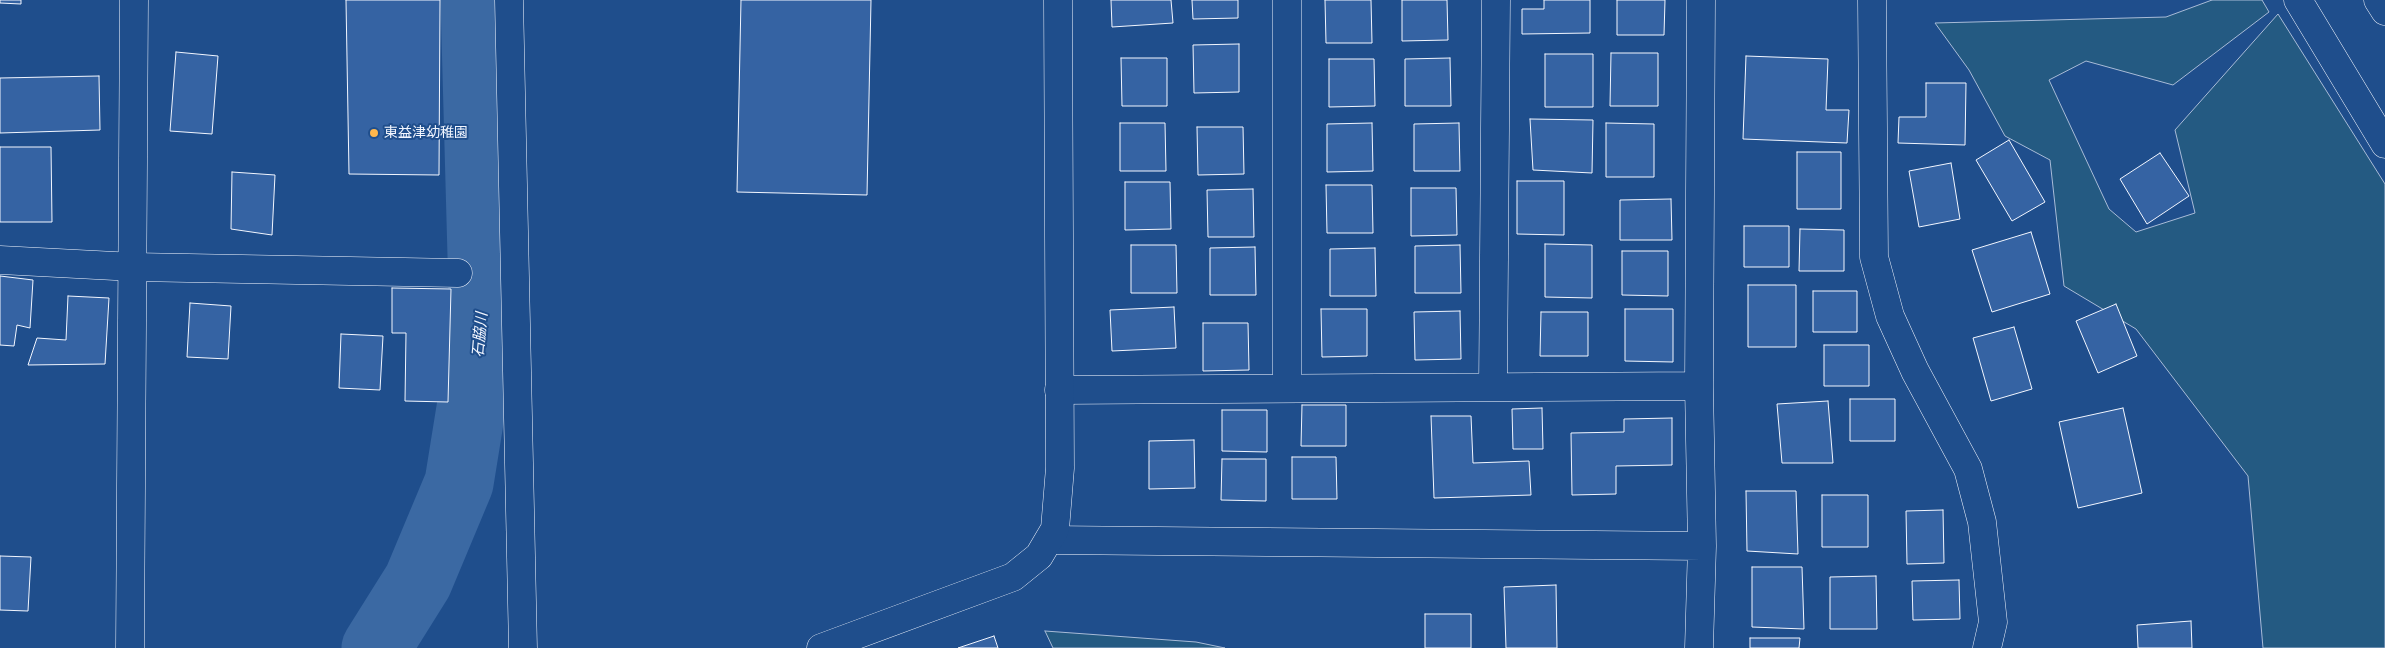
<!DOCTYPE html>
<html>
<head>
<meta charset="utf-8">
<style>
  body { margin:0 }
  canvas { display:block; background:#1f4e8c }
</style>
</head>
<body>
<canvas width="2385" height="648"></canvas>
<script>
const c = document.querySelector('canvas').getContext('2d');
c.lineJoin = 'round';
function fill(path, color) {
  c.fillStyle = color;
  c.fill(path, 'evenodd');
}
function toPath(rows) {
  const path = new Path2D();
  for (const r of rows) {
    path.moveTo(r[0], r[1]);
    for (let i = 2; i < r.length; i += 2) path.lineTo(r[i], r[i + 1]);
  }
  return path;
}
function stroke(path, color, width, dash) {
  c.strokeStyle = color;
  c.lineWidth = width;
  c.lineCap = dash ? 'butt' : 'round';
  c.setLineDash(dash || []);
  c.stroke(path);
}
function drawText(font, color, halo, rows, align = 'center') {
  c.font = font + ' Poppins,"Noto Sans JP",sans-serif';
  c.lineWidth = 4;
  c.setLineDash([]);
  c.textBaseline = 'middle';
  c.strokeStyle = halo;
  c.fillStyle = color;
  for (const [text, x, y, turn = 0] of rows) {
    c.save();
    c.translate(x, y);
    c.rotate((+turn || 0) * Math.PI / 180);
    c.textAlign = isNaN(turn) ? turn : align;
    if (halo) c.strokeText(text, 0, 0);
    c.fillText(text, 0, 0);
    c.restore();
  }
}
const green = toPath([
  [2212,0,2262,0,2269,12,2173,85,2086,61,2049,80,2109,209,2136,232,2195,213,2175,130,2278,14,2385,184,2385,648,2263,648,2248,476,2136,329,2064,286,2050,160,2005,136,1969,70,1935,23,2166,17,2212,0],
  [1045,631,1196,642,1225,648,1053,648,1045,631]
]);
const river = toPath([
  [376,648,418,581,459,483,484,328,475,0]
]);
const building = toPath([
  [0,0,21,0,21,4,0,3,0,0],
  [346,0,440,0,439,175,349,174,346,0],
  [741,0,871,0,867,195,737,192,741,0],
  [1111,0,1171,0,1173,23,1112,27,1111,0],
  [1192,0,1238,0,1238,18,1193,19,1192,0],
  [1325,0,1371,0,1372,43,1326,43,1325,0],
  [1402,0,1447,0,1448,40,1402,41,1402,0],
  [1544,0,1590,0,1590,33,1522,34,1522,9,1544,9,1544,0],
  [1617,0,1665,0,1664,35,1617,35,1617,0],
  [1239,44,1239,92,1194,93,1193,45,1239,44],
  [176,52,218,56,212,134,170,131,176,52],
  [1611,53,1658,53,1658,106,1610,106,1611,53],
  [1545,54,1593,54,1593,107,1545,107,1545,54],
  [1746,56,1828,59,1826,110,1849,110,1847,143,1743,139,1746,56],
  [1121,58,1167,58,1167,106,1122,106,1121,58],
  [1450,58,1451,106,1405,106,1405,59,1450,58],
  [1329,59,1374,59,1375,106,1329,107,1329,59],
  [99,76,100,130,0,133,0,78,99,76],
  [1926,83,1966,83,1965,145,1898,143,1899,117,1926,117,1926,83],
  [1530,119,1593,120,1592,173,1533,170,1530,119],
  [1120,123,1165,123,1166,171,1120,171,1120,123],
  [1372,123,1373,171,1327,172,1327,124,1372,123],
  [1459,123,1460,171,1414,171,1414,124,1459,123],
  [1606,123,1654,124,1654,177,1606,177,1606,123],
  [1197,127,1243,127,1244,174,1198,175,1197,127],
  [2009,140,2045,202,2012,221,1976,160,2009,140],
  [0,147,51,147,52,222,0,222,0,147],
  [1797,152,1841,152,1841,209,1797,209,1797,152],
  [2160,153,2189,196,2147,224,2120,179,2160,153],
  [1951,163,1960,219,1919,227,1909,171,1951,163],
  [232,172,275,175,272,235,231,229,232,172],
  [1517,181,1564,181,1564,235,1517,234,1517,181],
  [1125,182,1170,182,1171,229,1125,230,1125,182],
  [1326,185,1372,185,1373,233,1327,233,1326,185],
  [1411,188,1456,188,1457,235,1411,236,1411,188],
  [1253,189,1254,237,1208,237,1207,190,1253,189],
  [1671,199,1672,240,1620,240,1620,200,1671,199],
  [1744,226,1789,226,1789,267,1744,267,1744,226],
  [1800,229,1844,230,1844,271,1799,271,1800,229],
  [2031,232,2050,294,1992,312,1972,250,2031,232],
  [1545,244,1592,245,1592,298,1545,297,1545,244],
  [1131,245,1176,245,1177,293,1131,293,1131,245],
  [1460,245,1461,293,1415,293,1415,246,1460,245],
  [1255,247,1256,295,1210,295,1210,248,1255,247],
  [1375,248,1376,296,1330,296,1330,249,1375,248],
  [1622,251,1668,251,1668,296,1622,295,1622,251],
  [0,276,33,280,30,328,17,325,14,346,0,345,0,276],
  [1748,285,1796,285,1796,347,1748,347,1748,285],
  [392,288,451,289,448,402,405,401,406,333,392,333,392,288],
  [1813,291,1857,291,1857,332,1813,332,1813,291],
  [68,296,109,298,105,364,28,365,37,338,66,340,68,296],
  [190,303,231,306,228,359,187,357,190,303],
  [2116,304,2137,356,2098,373,2076,321,2116,304],
  [1174,307,1176,348,1112,351,1110,310,1174,307],
  [1321,309,1367,309,1367,356,1322,357,1321,309],
  [1625,309,1673,309,1673,362,1625,361,1625,309],
  [1460,311,1461,359,1415,360,1414,312,1460,311],
  [1541,312,1588,312,1588,356,1540,356,1541,312],
  [1203,323,1248,323,1249,370,1203,371,1203,323],
  [2014,327,2032,389,1991,401,1973,338,2014,327],
  [341,334,383,336,380,390,339,388,341,334],
  [1824,345,1869,345,1869,386,1824,386,1824,345],
  [1850,399,1895,399,1895,441,1850,441,1850,399],
  [1828,401,1833,463,1782,463,1777,404,1828,401],
  [1302,405,1346,405,1346,446,1301,446,1302,405],
  [1542,408,1543,449,1513,449,1512,409,1542,408],
  [2123,408,2142,493,2078,508,2059,422,2123,408],
  [1222,410,1267,410,1267,452,1222,451,1222,410],
  [1431,416,1471,416,1473,463,1529,461,1531,495,1434,498,1431,416],
  [1672,418,1672,465,1616,466,1616,494,1572,495,1571,433,1624,432,1624,419,1672,418],
  [1194,440,1195,488,1149,489,1149,441,1194,440],
  [1292,457,1336,457,1337,499,1292,499,1292,457],
  [1222,459,1266,459,1266,501,1221,500,1222,459],
  [1746,491,1796,491,1798,554,1747,551,1746,491],
  [1822,495,1868,495,1868,547,1822,547,1822,495],
  [1943,510,1944,563,1907,564,1906,511,1943,510],
  [0,556,31,557,28,611,0,610,0,556],
  [1752,567,1802,567,1804,629,1752,627,1752,567],
  [1876,576,1877,629,1830,629,1830,577,1876,576],
  [1959,580,1960,619,1913,620,1912,581,1959,580],
  [1556,585,1557,648,1506,648,1504,587,1556,585],
  [1425,614,1471,614,1471,648,1425,648,1425,614],
  [2191,621,2192,648,2138,648,2137,625,2191,621],
  [994,636,998,648,958,648,994,636],
  [1750,638,1800,638,1799,648,1750,648,1750,638]
]);
const minor = toPath([
  [509,0,523,648],
  [1872,0,1874,257,1890,316,1915,371,1968,469,1982,522,1993,622,1987,648],
  [2298,0,2385,144],
  [0,260,134,267,458,273],
  [1493,387,1496,0],
  [1287,388,1287,0],
  [1059,390,1699,386,1701,0],
  [1049,540,1702,546],
  [130,648,134,0],
  [1699,648,1702,546,1699,386]
]);
const tertiary = toPath([
  [821,648,1013,577,1039,556,1055,529,1060,468,1058,0]
]);
const motorway = toPath([
  [2378,0,2385,11]
]);
const markers = [
  [374,133,5,"#ffb74d"]
];
const poiNames = [
  ["東益津幼稚園",384,133]
];
const waterNames = [
  ["石脇川",481,335,-85]
];
fill(green, '#245a82');
stroke(green, '#a8bbd7', 1);
stroke(river, '#3b69a3', 69);
fill(building, '#3563a3');
stroke(building, '#f2f6ff', 1);
stroke(minor, '#f2f6ff', 29);
stroke(tertiary, '#f2f6ff', 29);
stroke(motorway, '#f2f6ff', 29);
stroke(minor, '#1f4e8c', 28);
stroke(tertiary, '#1f4e8c', 28);
stroke(motorway, '#1f4e8c', 28);
for (const [x, y, r, color] of markers) {
  const dot = new Path2D();
  dot.arc(x, y, r, 0, 2 * Math.PI);
  c.fillStyle = color;
  c.fill(dot);
  stroke(dot, '#1f4e8c', 2);
}
drawText('14px', '#f2f6ff', '#1f4e8c', poiNames, 'left');
drawText('italic 15px', '#f2f6ff', '#1f4e8c', waterNames);
</script>
</body>
</html>
